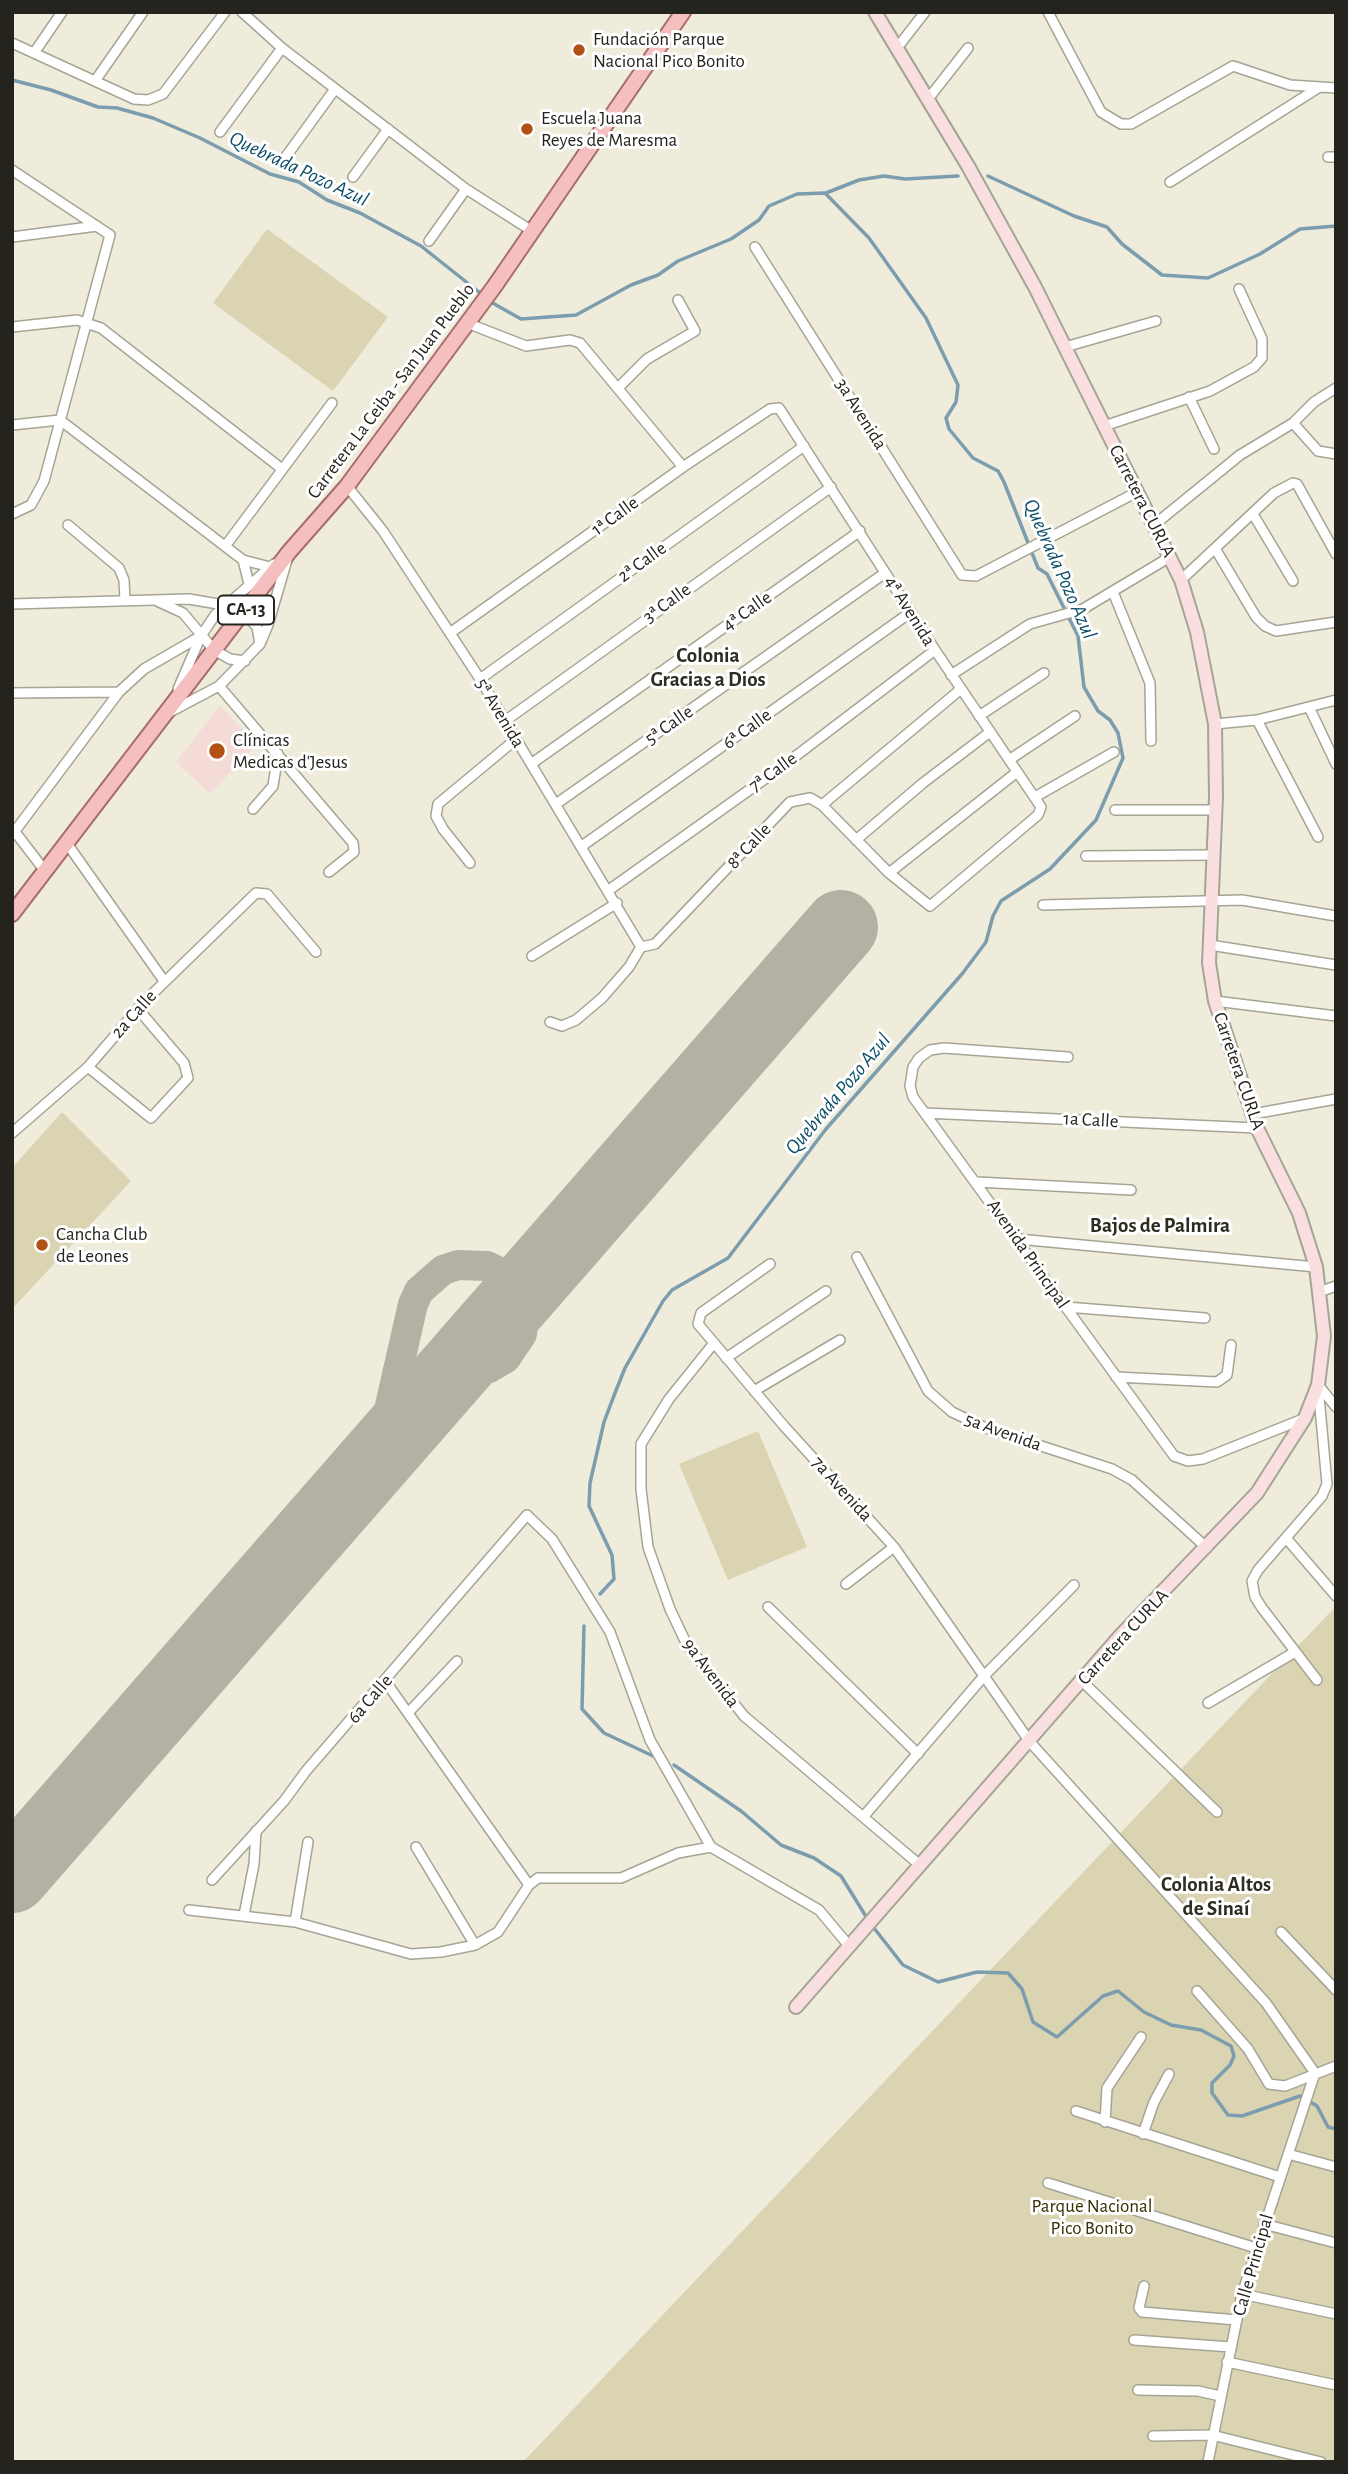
<!DOCTYPE html>
<html>
<head>
<meta charset="utf-8">
<style>
  body { margin:0 }
  #map { position:relative; width:1348px; height:2474px; overflow:hidden; background:#efecdc; font-family:"Alegreya Sans",sans-serif }
  canvas { display:block }
  .frame { position:absolute; inset:0; border:14px solid #24231d; pointer-events:none }
</style>
</head>
<body>
<div id="map">
<canvas width="1348" height="2474"></canvas>
<div class="frame"></div>
</div>
<script>
const c = document.querySelector('canvas').getContext('2d');
c.lineJoin = 'round';
function fill(path, color) {
  c.fillStyle = color;
  c.fill(path, 'evenodd');
}
function toPath(rows) {
  const path = new Path2D();
  for (const r of rows) {
    path.moveTo(r[0], r[1]);
    for (let i = 2; i < r.length; i += 2) path.lineTo(r[i], r[i + 1]);
  }
  return path;
}
function stroke(path, color, width, dash) {
  c.strokeStyle = color;
  c.lineWidth = width;
  c.lineCap = dash ? 'butt' : 'round';
  c.setLineDash(dash || []);
  c.stroke(path);
}
function drawText(font, color, halo, rows, align = 'center') {
  c.font = font + ' "Alegreya Sans",sans-serif';
  c.lineWidth = 6;
  c.setLineDash([]);
  c.textBaseline = 'middle';
  c.strokeStyle = halo;
  c.fillStyle = color;
  for (const [text, x, y, turn = 0] of rows) {
    c.save();
    c.translate(x, y);
    c.rotate((+turn || 0) * Math.PI / 180);
    c.textAlign = isNaN(turn) ? turn : align;
    if (halo) c.strokeText(text, 0, 0);
    c.fillText(text, 0, 0);
    c.restore();
  }
}
const medical = toPath([
  [220,706,257,744,210,794,176,762]
]);
const green = toPath([
  [267,229,388,317,333,391,213,303],
  [62,1112,131,1181,12,1309,12,1168],
  [758,1431,807,1547,728,1580,679,1464],
  [1336,1606,1336,2462,523,2462]
]);
const stream = toPath([
  [12,80,51,90,98,107,117,108,153,118,200,138,270,174,299,182,327,200,360,213,421,246,484,296],
  [988,176,1074,216,1107,227,1122,244,1162,275,1208,278,1260,254,1300,229,1336,226],
  [826,193,859,180,884,176,905,179,958,176],
  [489,301,521,319,576,315,631,285,658,275,678,261,731,239,759,220,769,206,797,194,825,193,869,238,926,318,958,385,956,402,946,418,949,429,973,458,998,471,1004,482,1038,568,1047,574,1078,636,1084,687,1098,711,1110,720,1118,733,1123,758,1096,820,1050,869,1001,901,993,916,986,942,962,974,826,1129,728,1258,672,1290,663,1301,625,1368,615,1393,604,1422,590,1483,589,1506,612,1555,614,1579,600,1594],
  [584,1626,582,1709,604,1733,653,1756],
  [674,1765,741,1811,781,1845,814,1858,841,1876,870,1923,903,1965,938,1982,977,1972,1008,1973,1022,1989,1033,2022,1057,2037,1103,1996,1118,1991,1144,2012,1171,2025,1201,2030,1231,2046,1234,2056,1230,2065,1212,2083,1212,2093,1228,2115,1242,2116,1300,2096,1317,2106,1328,2127,1336,2129]
]);
const taxiway = toPath([
  [370,1466,381,1445,413,1304,419,1291,443,1270,458,1265,487,1266,501,1273,513,1286,523,1316,522,1334,506,1358,489,1368,442,1383]
]);
const runway = toPath([
  [12,1876,841,927]
]);
const minor = toPath([
  [242,12,282,48,466,189,532,231],
  [1048,12,1101,112,1121,124,1131,124,1233,66,1290,85,1336,88],
  [12,43,134,99,148,100,163,94,225,12],
  [897,48,925,12],
  [34,53,62,12],
  [95,81,143,12],
  [928,99,968,48],
  [220,132,282,48],
  [1328,157,1336,157],
  [282,162,335,89],
  [12,170,110,235,44,481,31,505,12,514],
  [353,177,388,129],
  [1170,182,1318,88],
  [12,237,97,226],
  [429,241,466,189],
  [755,247,962,575,976,576,1137,492],
  [467,323,526,346,570,340,580,343,683,467],
  [12,327,77,320,101,328,282,469],
  [1065,347,1156,321],
  [618,388,647,359,695,331,678,300],
  [1189,397,1214,449],
  [1293,423,1318,451,1336,454],
  [12,425,60,420,243,560,270,567],
  [1104,426,1210,391,1254,367,1262,358,1262,339,1239,289],
  [347,486,383,531,480,679,641,947],
  [1253,514,1293,581],
  [68,525,119,568,124,580,125,601],
  [1154,525,1240,455,1293,423,1314,402,1336,388],
  [226,545,332,403],
  [1216,550,1256,617,1265,626,1276,631,1336,622],
  [243,560,249,584],
  [1181,580,1274,493,1293,483,1297,484,1336,554],
  [1113,592,1150,683,1151,741],
  [157,601,183,613,214,650,230,659,245,661],
  [12,604,189,599,224,605,244,613,257,627,260,644],
  [450,633,683,467,770,409,779,408,935,650,1041,807,1038,815,930,906,889,873,822,805,810,798,790,802,655,944,641,947,629,967,602,998,576,1020,562,1026,550,1022],
  [951,675,1030,624,1083,609,1170,557],
  [480,679,804,446],
  [219,686,353,843,354,852,329,872],
  [178,689,201,636,215,615,274,564],
  [12,693,119,692],
  [1309,707,1336,764],
  [170,712,219,686,260,644,268,625,287,560],
  [979,716,1044,673],
  [1257,720,1318,837],
  [505,721,831,487],
  [1215,724,1257,720,1336,700],
  [1009,760,1075,716],
  [531,764,860,531],
  [1035,797,1114,752],
  [556,804,885,573],
  [822,805,961,689],
  [253,809,273,786,278,754],
  [1115,810,1215,810],
  [12,828,45,871],
  [12,835,119,692,144,669,201,636],
  [856,840,923,783,990,732],
  [66,842,164,981],
  [582,846,911,612],
  [1086,856,1214,855],
  [470,863,443,829,436,816,438,804,515,740],
  [889,873,1017,772],
  [609,890,780,768,935,650],
  [1043,905,1242,900,1336,916],
  [1210,945,1336,965],
  [532,956,617,903],
  [1215,1001,1336,1016],
  [1068,1057,944,1048,930,1050,919,1058,913,1067,910,1086,913,1097,1174,1456,1188,1461,1203,1459,1303,1419],
  [88,1067,151,1118,188,1078,184,1063,138,1009],
  [925,1113,1257,1128],
  [1253,1114,1336,1099],
  [12,1133,88,1067,143,1003,256,893,267,894,316,952],
  [977,1182,1131,1190],
  [1018,1239,1316,1267],
  [857,1257,928,1391,952,1412,986,1428,1112,1469,1132,1480,1207,1548],
  [770,1264,701,1313,698,1324,784,1426,894,1547,1030,1742,1266,2003,1315,2073],
  [1319,1292,1336,1286],
  [1066,1307,1205,1318],
  [714,1343,669,1399,641,1444,641,1489,648,1547,670,1609,687,1645,744,1716,921,1866],
  [726,1358,826,1291],
  [1116,1377,1217,1382,1227,1375,1231,1345],
  [1319,1386,1336,1407],
  [754,1391,840,1340],
  [1286,1538,1336,1596],
  [846,1584,894,1547],
  [768,1607,918,1754],
  [1317,1680,1262,1608,1255,1597,1252,1581,1258,1570,1322,1496,1327,1484,1318,1386],
  [1082,1681,1217,1812],
  [386,1682,529,1885],
  [1208,1703,1295,1652],
  [408,1713,457,1661],
  [864,1816,984,1676,1074,1585],
  [416,1847,475,1945],
  [711,1847,819,1910,850,1947],
  [212,1880,284,1801,306,1771,527,1515,552,1539,610,1632,650,1740,711,1847],
  [189,1910,295,1922,411,1954,441,1952,475,1945,498,1932,529,1885,538,1878,621,1878,678,1853,711,1847],
  [244,1915,254,1864,256,1831],
  [295,1922,308,1842],
  [1281,1932,1336,1990],
  [1197,1991,1248,2049,1269,2084,1285,2086,1336,2066],
  [1076,2111,1280,2177],
  [1105,2122,1107,2088,1141,2037],
  [1143,2134,1154,2102,1169,2074],
  [1288,2154,1336,2167],
  [1048,2183,1256,2248],
  [1264,2224,1336,2243],
  [1144,2286,1139,2308,1142,2312,1237,2320],
  [1242,2294,1336,2314],
  [1134,2340,1231,2347],
  [1227,2362,1336,2385],
  [1138,2390,1198,2391,1220,2396],
  [1153,2436,1212,2435,1321,2462],
  [1208,2462,1242,2294,1315,2073]
]);
const secondary = toPath([
  [796,2007,1120,1636,1257,1493,1305,1418,1318,1385,1324,1336,1316,1267,1299,1213,1257,1128,1215,1001,1209,963,1216,797,1215,724,1197,632,1181,580,1035,287,968,166,875,12]
]);
const primary = toPath([
  [12,914,289,552,347,486,494,287,683,12]
]);
const markers = [
  [579,50,7,"#b35016"],
  [527,129,7,"#b35016"],
  [217,751,9,"#b35016"],
  [42,1245,7,"#b35016"]
];
const shields = [
  [246,610,56]
];
const shieldNames = [
  ["CA-13",246,610]
];
const poiNames = [
  ["Fundación Parque",593,39],
  ["Nacional Pico Bonito",593,61],
  ["Escuela Juana",541,118],
  ["Reyes de Maresma",541,140],
  ["Clínicas",233,740],
  ["Medicas d'Jesus",233,762],
  ["Cancha Club",56,1234],
  ["de Leones",56,1256]
];
const streetNames = [
  ["Carretera La Ceiba - San Juan Pueblo",391,391,-53],
  ["3a Avenida",861,414,58],
  ["Carretera CURLA",1142,501,63],
  ["1ª Calle",615,516,-36],
  ["2ª Calle",642,562,-36],
  ["3ª Calle",667,603,-36],
  ["4ª Calle",747,611,-35],
  ["4ª Avenida",910,611,58],
  ["5ª Avenida",500,713,59],
  ["5ª Calle",669,725,-35],
  ["6ª Calle",747,729,-36],
  ["7ª Calle",773,772,-36],
  ["8ª Calle",749,846,-47],
  ["2a Calle",134,1014,-48],
  ["Carretera CURLA",1239,1071,71],
  ["1a Calle",1091,1120,3],
  ["Avenida Principal",1028,1254,55],
  ["5a Avenida",1003,1432,20],
  ["7a Avenida",842,1489,48],
  ["Carretera CURLA",1123,1637,-47],
  ["9a Avenida",711,1673,53],
  ["6a Calle",370,1699,-49],
  ["Calle Principal",1253,2265,-74]
];
const parkNames = [
  ["Parque Nacional",1092,2206],
  ["Pico Bonito",1092,2228]
];
const waterNames = [
  ["Quebrada Pozo Azul",299,169,25],
  ["Quebrada Pozo Azul",1060,569,66],
  ["Quebrada Pozo Azul",838,1094,-50]
];
const neighbourhoodNames = [
  ["Colonia",708,656],
  ["Gracias a Dios",708,680],
  ["Bajos de Palmira",1160,1226],
  ["Colonia Altos",1216,1885],
  ["de Sinaí",1216,1909]
];
fill(medical, '#f5dbd7');
fill(green, '#dad4b3');
stroke(stream, '#7b9dae', 3.5);
stroke(taxiway, '#b3b0a4', 30);
stroke(runway, '#b3b0a4', 74);
stroke(minor, '#a6a494', 12);
stroke(secondary, '#a6a494', 16);
stroke(primary, '#a66d6a', 18);
stroke(minor, '#fff', 9);
stroke(secondary, '#f9dfdf', 12);
stroke(primary, '#f4bfbe', 14);
for (const [x, y, r, color] of markers) {
  const dot = new Path2D();
  dot.arc(x, y, r, 0, 2 * Math.PI);
  c.fillStyle = color;
  c.fill(dot);
  stroke(dot, '#fff', 2.5);
}
for (const [x, y, w] of shields) {
  const box = new Path2D();
  box.roundRect(x - w / 2, y - 14.5, w, 29, 5);
  c.fillStyle = '#fff';
  c.fill(box);
  stroke(box, '#24231d', 2);
}
drawText('bold 18px', '#24231d', null, shieldNames);
drawText('19px', '#24231d', '#fff', poiNames, 'left');
drawText('19px', '#24231d', '#fff', streetNames);
drawText('19px', '#362f03', '#fff', parkNames);
drawText('italic 21px', '#0d4f69', '#fff', waterNames);
drawText('bold 21px', '#2f2d20', '#fff', neighbourhoodNames);
</script>
</body>
</html>
